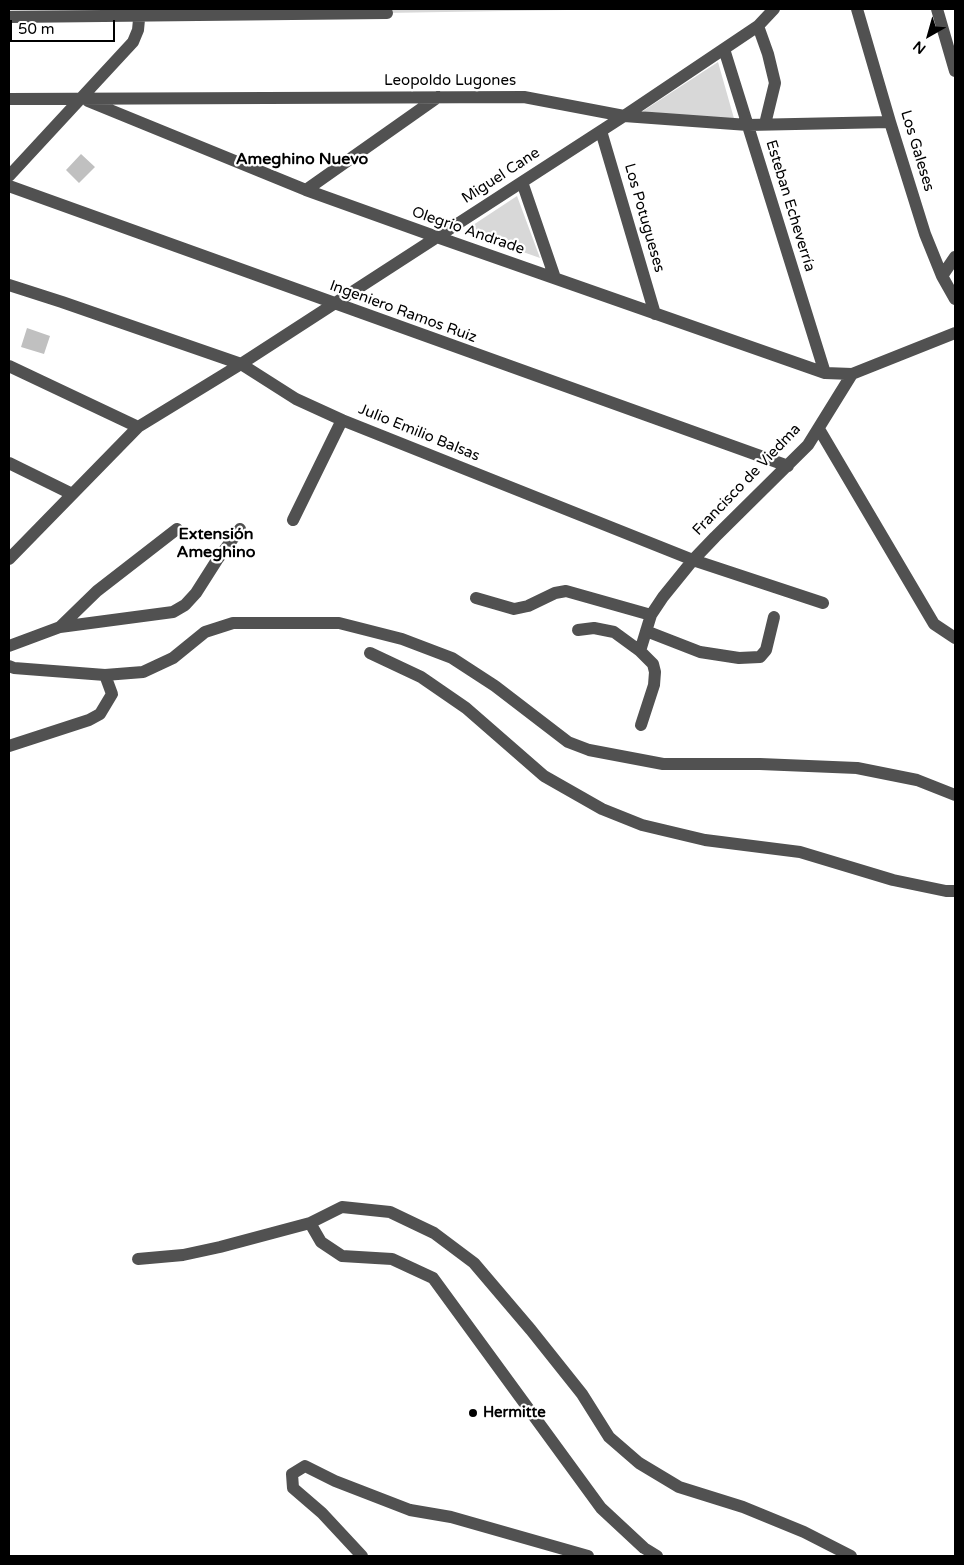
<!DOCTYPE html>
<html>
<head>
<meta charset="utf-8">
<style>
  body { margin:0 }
  #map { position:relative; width:964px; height:1565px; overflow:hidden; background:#fff; font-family:"Varela Round",sans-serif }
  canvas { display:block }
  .frame { position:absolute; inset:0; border:10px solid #000; pointer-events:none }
  .north { position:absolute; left:904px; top:10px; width:50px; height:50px; -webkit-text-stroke:4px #fff; paint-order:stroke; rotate:218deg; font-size:14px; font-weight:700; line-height:20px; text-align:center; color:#000 }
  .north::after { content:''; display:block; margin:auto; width:18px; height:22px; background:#000; clip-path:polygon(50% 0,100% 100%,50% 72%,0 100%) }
  .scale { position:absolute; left:10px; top:20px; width:105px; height:22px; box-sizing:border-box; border:2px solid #000; border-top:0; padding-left:6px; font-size:15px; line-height:18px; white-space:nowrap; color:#000; -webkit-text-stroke:4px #fff; paint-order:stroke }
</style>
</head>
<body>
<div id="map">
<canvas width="964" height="1565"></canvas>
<div class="frame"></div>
<div class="north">N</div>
<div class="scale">50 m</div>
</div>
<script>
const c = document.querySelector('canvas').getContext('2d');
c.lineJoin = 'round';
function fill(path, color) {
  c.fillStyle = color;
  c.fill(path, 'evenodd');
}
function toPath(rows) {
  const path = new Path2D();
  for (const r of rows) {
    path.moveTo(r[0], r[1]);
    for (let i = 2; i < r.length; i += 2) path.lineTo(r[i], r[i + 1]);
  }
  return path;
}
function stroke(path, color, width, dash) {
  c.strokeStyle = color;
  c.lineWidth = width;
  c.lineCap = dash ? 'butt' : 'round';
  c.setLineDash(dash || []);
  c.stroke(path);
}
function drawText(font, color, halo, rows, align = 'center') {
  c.font = font + ' "Varela Round",sans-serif';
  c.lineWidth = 4.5;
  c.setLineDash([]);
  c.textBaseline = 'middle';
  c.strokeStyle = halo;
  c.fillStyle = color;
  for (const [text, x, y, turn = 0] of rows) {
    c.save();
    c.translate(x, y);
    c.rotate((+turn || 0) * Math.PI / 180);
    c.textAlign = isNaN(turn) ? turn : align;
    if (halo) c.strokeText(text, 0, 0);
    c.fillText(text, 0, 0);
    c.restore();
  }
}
const green = toPath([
  [9,9,628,9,140,17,9,17],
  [718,62,735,122,643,111],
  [517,196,540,258,464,231]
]);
const building = toPath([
  [81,154,95,167,79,183,66,170],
  [27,328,50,336,44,354,21,347]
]);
const minor = toPath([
  [857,9,890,122,925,234,942,276,955,299],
  [937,9,955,71],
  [9,17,387,13],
  [758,26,768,54,775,83,765,124],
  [724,49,825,373],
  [9,99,524,97,624,116,748,125,890,122],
  [88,101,306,190,437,237,825,373,852,374],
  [601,131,655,314],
  [9,176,133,42,138,30,140,9],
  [522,182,555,278],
  [9,186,788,466],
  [306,190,438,97],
  [942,276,955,257],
  [9,285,62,302,241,364,296,399,342,420,693,560,823,603],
  [9,366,138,427],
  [819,429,934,624,955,638],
  [9,463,72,494],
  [293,520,342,420],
  [9,559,138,427,241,364,624,116,758,26,774,9],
  [476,598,514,609,528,606,555,593,566,591,651,615],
  [60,627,97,591,177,529],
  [578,630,594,628,614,632,640,651,653,664,655,672,654,685,641,725],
  [646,631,700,652,739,658,760,657,766,650,774,617],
  [9,646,60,627,173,612,185,605,196,593,217,560,240,529],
  [640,651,651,615,663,597,693,560,715,537,808,445,852,374,955,333],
  [370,653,421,677,466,708,544,776,602,809,642,825,705,840,800,852,893,880,946,891,955,891],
  [9,666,14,668,105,675,112,694,100,714,89,720,9,746],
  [105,675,143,672,173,658,205,632,233,623,339,623,402,639,452,658,495,686,568,742,589,750,663,764,760,764,857,768,917,780,955,795],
  [310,1223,342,1207,390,1212,434,1233,474,1263,531,1330,582,1394,609,1437,639,1463,679,1487,743,1507,804,1532,851,1556],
  [138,1259,183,1255,220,1247,310,1223,321,1242,342,1256,392,1259,433,1278,601,1508,644,1548,657,1556],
  [362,1556,322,1513,293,1488,292,1474,305,1466,335,1481,410,1510,451,1517,588,1556]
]);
const markers = [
  [473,1413,5,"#000"]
];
const streetNames = [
  ["Leopoldo Lugones",450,81],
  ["Los Galeses",917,151,73],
  ["Miguel Cane",501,176,-33],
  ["Esteban Echeverría",790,206,73],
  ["Los Potugueses",644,218,74],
  ["Olegrio Andrade",468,231,19],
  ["Ingeniero Ramos Ruiz",403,312,20],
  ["Julio Emilio Balsas",419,433,22],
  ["Francisco de Viedma",747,480,-46]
];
const poiNames = [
  ["Hermitte",483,1413]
];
const neighbourhoodNames = [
  ["Ameghino Nuevo",302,160],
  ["Extensión",216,535],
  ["Ameghino",216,553]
];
fill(green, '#d8d8d8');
fill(building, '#c0c0c0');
stroke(minor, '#515151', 12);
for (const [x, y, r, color] of markers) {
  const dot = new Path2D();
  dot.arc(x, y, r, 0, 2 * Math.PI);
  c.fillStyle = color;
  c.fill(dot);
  stroke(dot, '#fff', 2);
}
drawText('15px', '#000', '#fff', streetNames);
drawText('bold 15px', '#000', '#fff', poiNames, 'left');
drawText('bold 16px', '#000', '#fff', neighbourhoodNames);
</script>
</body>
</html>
